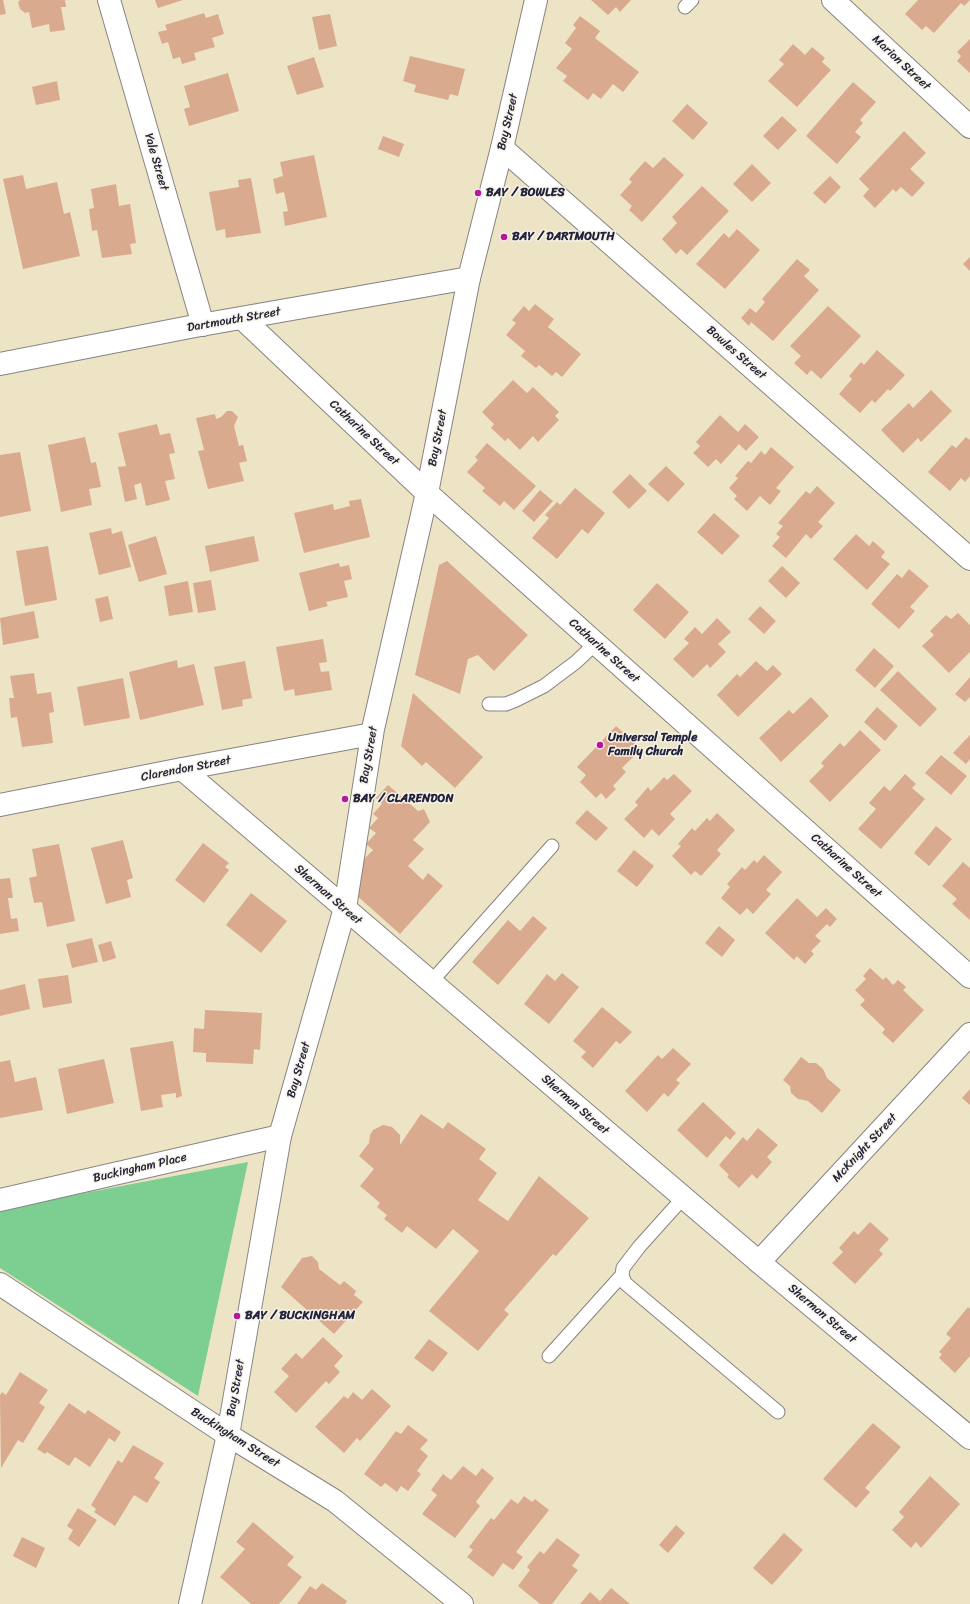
<!DOCTYPE html>
<html>
<head>
<meta charset="utf-8">
<style>
  body { margin:0 }
  canvas { display:block; background:#ede4c6 }
</style>
</head>
<body>
<canvas width="970" height="1604"></canvas>
<script>
const c = document.querySelector('canvas').getContext('2d');
c.lineJoin = 'round';
function fill(path, color) {
  c.fillStyle = color;
  c.fill(path, 'evenodd');
}
function toPath(rows) {
  const path = new Path2D();
  for (const r of rows) {
    path.moveTo(r[0], r[1]);
    for (let i = 2; i < r.length; i += 2) path.lineTo(r[i], r[i + 1]);
  }
  return path;
}
function stroke(path, color, width, dash) {
  c.strokeStyle = color;
  c.lineWidth = width;
  c.lineCap = dash ? 'butt' : 'round';
  c.setLineDash(dash || []);
  c.stroke(path);
}
function drawText(font, color, halo, rows, align = 'center') {
  c.font = font + ' Sriracha,sans-serif';
  c.lineWidth = 3;
  c.setLineDash([]);
  c.textBaseline = 'middle';
  c.strokeStyle = halo;
  c.fillStyle = color;
  for (const [text, x, y, turn = 0] of rows) {
    c.save();
    c.translate(x, y);
    c.rotate((+turn || 0) * Math.PI / 180);
    c.textAlign = isNaN(turn) ? turn : align;
    if (halo) c.strokeText(text, 0, 0);
    c.fillText(text, 0, 0);
    c.restore();
  }
}
const green = toPath([
  [248,1162,198,1396,0,1268,0,1209]
]);
const building = toPath([
  [0,0,3,0,6,14,0,15],
  [20,0,65,0,66,7,61,7,65,30,50,32,49,24,32,28,29,12,25,13,20,9,18,2],
  [155,0,183,0,158,8],
  [591,0,631,0,620,12,616,7,608,15],
  [918,0,970,0,964,6,961,3,934,33,926,26,922,30,905,14],
  [204,13,206,18,218,14,224,34,212,38,215,47,194,53,196,60,182,64,180,57,173,59,168,42,162,44,158,32,167,30,165,25],
  [330,14,337,46,319,50,312,17],
  [580,16,600,31,595,38,639,72,623,92,613,84,601,99,593,93,588,100,563,81,567,76,556,68,572,49,565,43,576,28,573,25],
  [970,39,970,73,957,61,961,56,957,52],
  [793,44,805,55,812,47,825,58,822,62,831,70,797,107,768,81,784,64,779,60],
  [410,56,465,69,458,96,450,94,448,100,414,92,416,85,403,81],
  [314,57,324,87,297,95,287,66],
  [228,73,239,111,189,126,184,109,190,107,184,86],
  [57,81,60,100,36,105,32,87],
  [853,82,876,102,860,120,863,123,855,132,861,137,837,164,806,136],
  [687,104,708,123,693,140,672,121],
  [782,116,797,130,778,150,763,136],
  [904,131,926,153,910,169,925,183,912,197,901,187,896,192,893,189,875,208,863,196,869,189,859,179],
  [383,136,404,144,399,157,378,149],
  [314,155,327,217,285,226,283,212,288,211,284,192,276,194,273,179,283,176,280,162],
  [664,157,684,175,642,222,629,210,632,206,620,195,632,182,629,179,645,161,653,168],
  [752,164,771,183,752,202,733,184],
  [23,175,26,189,57,182,64,214,70,212,80,256,23,269,3,179],
  [830,176,841,187,825,204,813,193],
  [251,178,261,233,226,238,225,229,216,231,209,192,239,187,238,180],
  [116,184,119,206,130,204,136,243,130,244,132,254,102,258,97,230,92,231,89,209,94,208,91,189],
  [702,186,729,211,687,255,681,249,676,254,662,239,677,223,672,217],
  [737,229,760,250,725,289,696,264,724,233,729,238],
  [970,257,970,271,963,264],
  [797,259,810,270,804,276,819,290,773,341,751,322,749,326,741,318,750,308,756,313,765,302,762,299],
  [535,304,554,319,548,327,581,354,562,377,556,372,552,376,539,365,536,368,521,356,525,351,506,335,516,323,512,320,524,306,529,311],
  [828,306,861,336,821,379,811,370,807,375,794,363,801,356,790,346],
  [877,350,905,375,890,391,888,389,875,403,872,400,860,413,839,394,852,379,849,376,861,362,864,365],
  [513,380,527,393,533,387,559,412,555,416,559,420,538,442,533,436,520,450,508,438,505,441,491,428,494,424,482,412],
  [931,390,952,411,921,442,918,438,903,453,881,430,909,403,913,408],
  [227,411,232,411,238,417,234,426,239,446,243,445,247,461,239,463,244,481,208,489,198,451,204,450,196,418,215,414,216,419,221,417],
  [720,415,738,432,745,424,759,437,746,451,739,444,721,464,716,459,708,467,693,453,700,446,696,442],
  [157,424,160,435,170,433,175,453,169,454,175,479,165,481,170,500,146,506,141,483,134,485,137,499,125,502,118,467,126,466,118,433],
  [85,437,91,463,96,462,101,487,89,489,92,505,61,512,48,445],
  [966,437,970,440,970,476,965,482,961,478,950,491,928,472,952,445,956,448],
  [487,443,536,486,514,510,504,501,500,506,482,491,485,488,467,472,478,460,475,457],
  [771,447,794,467,776,488,781,491,770,505,760,496,747,511,734,499,737,496,729,488,738,478,735,476,748,461,751,463,761,451,765,455],
  [20,452,31,511,0,517,0,455],
  [666,466,685,484,668,502,648,484],
  [630,474,647,491,629,509,612,492],
  [817,486,835,503,818,522,823,526,811,539,806,534,786,558,772,546,780,537,776,534,783,526,778,523,806,491,810,494],
  [575,488,605,513,588,534,582,529,557,559,532,538,549,518,545,515,557,502,560,505],
  [540,490,553,501,534,522,522,511],
  [361,499,370,537,304,553,294,513,333,504,334,510,350,506,349,501],
  [714,513,740,536,722,555,697,532],
  [111,528,112,534,122,531,131,567,99,575,89,533],
  [856,534,869,546,873,541,885,552,881,557,890,564,867,590,833,559],
  [156,536,167,574,139,582,128,545],
  [254,536,259,561,210,572,205,546],
  [48,546,57,600,25,606,16,551],
  [447,561,528,635,494,671,478,655,468,659,460,694,415,675,439,565],
  [339,563,340,567,349,565,352,579,344,581,348,597,326,602,328,606,309,611,299,573],
  [782,566,800,583,786,598,768,581],
  [909,569,929,586,910,607,915,611,899,629,871,604,897,574,902,578],
  [211,580,216,610,198,613,193,583],
  [188,581,193,612,169,616,164,586],
  [657,583,689,612,665,639,633,610],
  [108,596,113,619,100,622,95,599],
  [760,606,776,621,764,634,748,619],
  [34,611,39,638,3,645,0,618],
  [958,613,970,625,970,652,949,673,922,646,934,635,930,631,946,615,951,619],
  [717,618,731,632,718,644,726,652,710,668,707,664,693,678,673,659,689,643,684,639,695,627,702,634],
  [323,639,327,662,319,663,321,672,329,671,332,690,295,696,294,689,284,691,276,647],
  [874,648,894,666,875,688,855,670],
  [177,660,178,668,194,664,204,705,140,720,129,672],
  [245,661,252,698,242,700,243,706,222,710,214,667],
  [756,661,767,671,773,665,782,674,738,717,717,695,737,674,740,677],
  [898,671,937,709,920,727,880,690],
  [34,673,37,694,51,692,54,712,49,713,53,743,22,747,17,717,11,718,9,698,14,698,10,676],
  [970,677,970,697,965,702,955,694],
  [123,678,130,718,84,726,77,687],
  [413,693,483,757,455,788,426,762,422,766,401,746],
  [811,697,829,716,781,762,759,738,789,710,793,714],
  [877,707,898,726,885,741,864,722],
  [616,726,641,749,622,768,626,772,613,786,616,789,606,799,601,793,596,798,580,782,586,775,577,767],
  [860,730,881,750,830,802,809,781,824,766,821,763,840,743,844,747],
  [970,735,970,759,966,764,953,753],
  [941,755,967,776,951,795,925,773],
  [674,774,692,791,670,814,675,819,659,836,652,829,644,838,624,819,638,805,635,802,648,787,651,791,664,777,667,780],
  [905,774,916,784,912,788,925,799,881,849,858,829,876,809,869,803,884,786,890,791],
  [388,785,418,811,424,809,430,822,413,840,424,849,408,866,423,880,428,873,443,886,400,934,355,894,364,859,373,850,366,844,376,833,369,828,378,818,373,814,382,804,376,798],
  [587,810,608,828,596,841,575,823],
  [717,813,735,830,717,850,721,854,701,876,695,871,691,875,672,856,681,846,678,844,692,828,695,831,707,818,710,821],
  [936,826,952,839,929,866,914,853],
  [123,840,133,878,127,880,131,897,106,904,91,848],
  [203,843,229,863,225,867,229,870,204,903,175,880],
  [59,844,75,921,47,927,42,902,34,903,29,878,37,876,32,849],
  [634,850,654,866,637,887,617,871],
  [764,855,782,872,766,890,771,894,753,914,747,908,740,915,721,898,730,887,727,884,742,867,745,870,754,860,757,863],
  [963,862,970,868,970,920,952,904,957,899,942,886],
  [10,878,13,898,8,898,11,919,17,918,19,931,0,934,0,879],
  [251,893,287,921,261,953,226,925],
  [797,898,817,917,826,908,837,919,830,927,827,924,815,936,821,941,811,951,814,954,805,964,797,956,794,960,765,933],
  [533,916,547,928,498,985,472,962,508,920,520,931],
  [719,926,735,940,722,957,705,943],
  [92,938,98,962,72,968,66,944],
  [111,941,116,958,103,962,98,945],
  [870,968,883,980,886,977,893,985,898,980,906,987,903,990,924,1010,893,1043,882,1033,885,1029,860,1005,865,1000,855,990,866,979,863,976],
  [562,973,579,987,549,1024,524,1004,547,974,555,981],
  [68,975,72,1003,43,1008,38,979],
  [25,984,30,1009,0,1016,0,990],
  [602,1007,632,1032,620,1044,616,1041,593,1068,581,1057,586,1052,573,1041],
  [205,1010,262,1013,260,1050,254,1049,253,1064,206,1062,206,1053,193,1052,194,1028,204,1029],
  [173,1041,182,1096,176,1098,176,1093,161,1095,163,1107,141,1111,130,1048],
  [673,1048,691,1064,676,1080,680,1083,668,1097,664,1093,647,1112,625,1091,658,1055,662,1059],
  [801,1057,809,1063,816,1063,823,1069,827,1078,841,1090,822,1113,808,1101,798,1099,791,1093,790,1086,783,1080],
  [104,1059,114,1103,67,1114,58,1069],
  [10,1060,15,1082,36,1077,43,1110,0,1118,0,1062],
  [970,1089,970,1105,962,1098],
  [703,1102,736,1133,730,1140,726,1136,707,1158,677,1130],
  [421,1114,443,1129,448,1122,486,1149,479,1159,497,1173,478,1200,508,1221,539,1176,589,1218,556,1256,553,1254,504,1310,509,1314,478,1351,429,1311,479,1251,453,1229,436,1249,407,1226,402,1233,384,1219,387,1215,377,1207,380,1203,360,1186,374,1169,359,1156,369,1143,370,1135,373,1130,383,1125,392,1127,400,1135,400,1145],
  [758,1128,778,1145,767,1157,772,1162,757,1179,752,1174,739,1188,727,1177,729,1175,719,1165,743,1137,747,1141],
  [870,1222,889,1239,879,1250,883,1254,855,1284,832,1263,843,1252,839,1248,854,1231,858,1235],
  [312,1256,318,1262,319,1269,340,1285,344,1281,356,1291,354,1295,363,1302,334,1334,281,1287,302,1258],
  [968,1307,970,1309,970,1356,955,1373,939,1358,942,1354,939,1352,951,1338,946,1334],
  [323,1337,343,1356,334,1366,340,1372,329,1384,326,1381,296,1413,274,1392,289,1376,281,1369,296,1353,302,1359],
  [429,1339,448,1353,433,1372,414,1358],
  [20,1372,48,1390,39,1403,45,1407,23,1443,18,1440,1,1468,0,1395,2,1392,6,1395],
  [372,1389,391,1406,360,1441,357,1438,344,1453,315,1427,344,1396,348,1399,353,1392,362,1400],
  [69,1403,85,1414,88,1410,121,1432,115,1442,109,1438,90,1467,75,1457,69,1466,47,1452,45,1454,37,1449],
  [873,1423,901,1447,865,1488,870,1492,856,1508,823,1479],
  [408,1425,428,1440,420,1449,428,1456,417,1471,421,1474,408,1491,401,1486,397,1492,385,1483,381,1487,364,1474,396,1431,401,1434],
  [133,1445,164,1463,154,1478,160,1482,147,1503,134,1495,115,1526,94,1512,96,1509,91,1505,118,1460,122,1463],
  [463,1466,476,1476,482,1468,494,1478,476,1502,480,1506,455,1538,422,1514,437,1495,431,1490,443,1474,451,1480],
  [930,1476,960,1504,921,1548,916,1542,911,1548,892,1530,904,1517,899,1512],
  [524,1496,532,1502,535,1499,549,1510,516,1552,523,1557,513,1570,503,1563,493,1577,467,1557,473,1550,469,1547,491,1518,494,1520,511,1499,518,1504],
  [78,1508,97,1520,79,1547,68,1539,73,1530,67,1526],
  [253,1522,294,1557,287,1565,302,1577,279,1604,251,1604,220,1577,245,1549,236,1542],
  [676,1525,685,1533,668,1553,659,1545],
  [784,1533,803,1550,772,1585,753,1568],
  [22,1537,45,1548,36,1568,13,1556],
  [557,1538,580,1555,572,1566,578,1570,552,1604,540,1604,518,1586,530,1570,527,1567,540,1551,544,1554],
  [322,1583,347,1601,345,1604,297,1604,310,1586,316,1590],
  [611,1588,630,1604,580,1604,590,1592,600,1601]
]);
const service = toPath([
  [685,7,692,0],
  [489,704,506,704,516,700,544,686,576,662,596,643],
  [431,982,552,846],
  [683,1198,639,1247,623,1268,622,1275,625,1283,778,1412],
  [549,1356,622,1275]
]);
const minor = toPath([
  [109,0,203,325],
  [833,0,970,127],
  [502,148,970,559],
  [243,319,427,493,970,977],
  [0,364,195,326,469,278],
  [182,769,372,734],
  [0,1200,280,1136],
  [759,1262,970,1034],
  [0,1284,228,1435,335,1501,462,1604]
]);
const tertiary = toPath([
  [0,805,182,769,759,1262,970,1438]
]);
const secondary = toPath([
  [190,1604,228,1435,280,1136,345,908,373,729,427,493,469,278,502,148,536,0]
]);
const markers = [
  [478,193,4,"#b5179e"],
  [504,237,4,"#b5179e"],
  [600,745,4,"#b5179e"],
  [345,799,4,"#b5179e"],
  [237,1316,4,"#b5179e"]
];
const streetNames = [
  ["Marion Street",901,63,43],
  ["Bay Street",508,122,-77],
  ["Yale Street",156,162,74],
  ["Dartmouth Street",234,320,-10],
  ["Bowles Street",736,353,41],
  ["Catharine Street",364,433,43],
  ["Bay Street",438,438,-79],
  ["Catharine Street",604,651,42],
  ["Bay Street",369,755,-80],
  ["Clarendon Street",186,769,-11],
  ["Catharine Street",846,866,42],
  ["Sherman Street",328,895,41],
  ["Bay Street",299,1070,-74],
  ["Sherman Street",575,1105,41],
  ["McKnight Street",865,1148,-47],
  ["Buckingham Place",140,1168,-13],
  ["Sherman Street",822,1314,40],
  ["Bay Street",236,1388,-80],
  ["Buckingham Street",235,1438,32]
];
const poiNames = [
  ["BAY / BOWLES",486,193],
  ["BAY / DARTMOUTH",512,237],
  ["Universal Temple",608,738],
  ["Family Church",608,752],
  ["BAY / CLARENDON",353,799],
  ["BAY / BUCKINGHAM",245,1316]
];
fill(green, '#7dcf91');
fill(building, '#daaa8e');
stroke(service, '#888380', 15);
stroke(minor, '#888380', 24);
stroke(tertiary, '#888380', 24);
stroke(secondary, '#888380', 24);
stroke(service, '#fff', 13);
stroke(minor, '#fff', 22);
stroke(tertiary, '#fff', 22);
stroke(secondary, '#fff', 22);
for (const [x, y, r, color] of markers) {
  const dot = new Path2D();
  dot.arc(x, y, r, 0, 2 * Math.PI);
  c.fillStyle = color;
  c.fill(dot);
  stroke(dot, '#f7f3e8', 1.5);
}
drawText('12px', '#22223b', '#f7f3e8', streetNames);
drawText('bold 12px', '#22223b', '#f7f3e8', poiNames, 'left');
</script>
</body>
</html>
